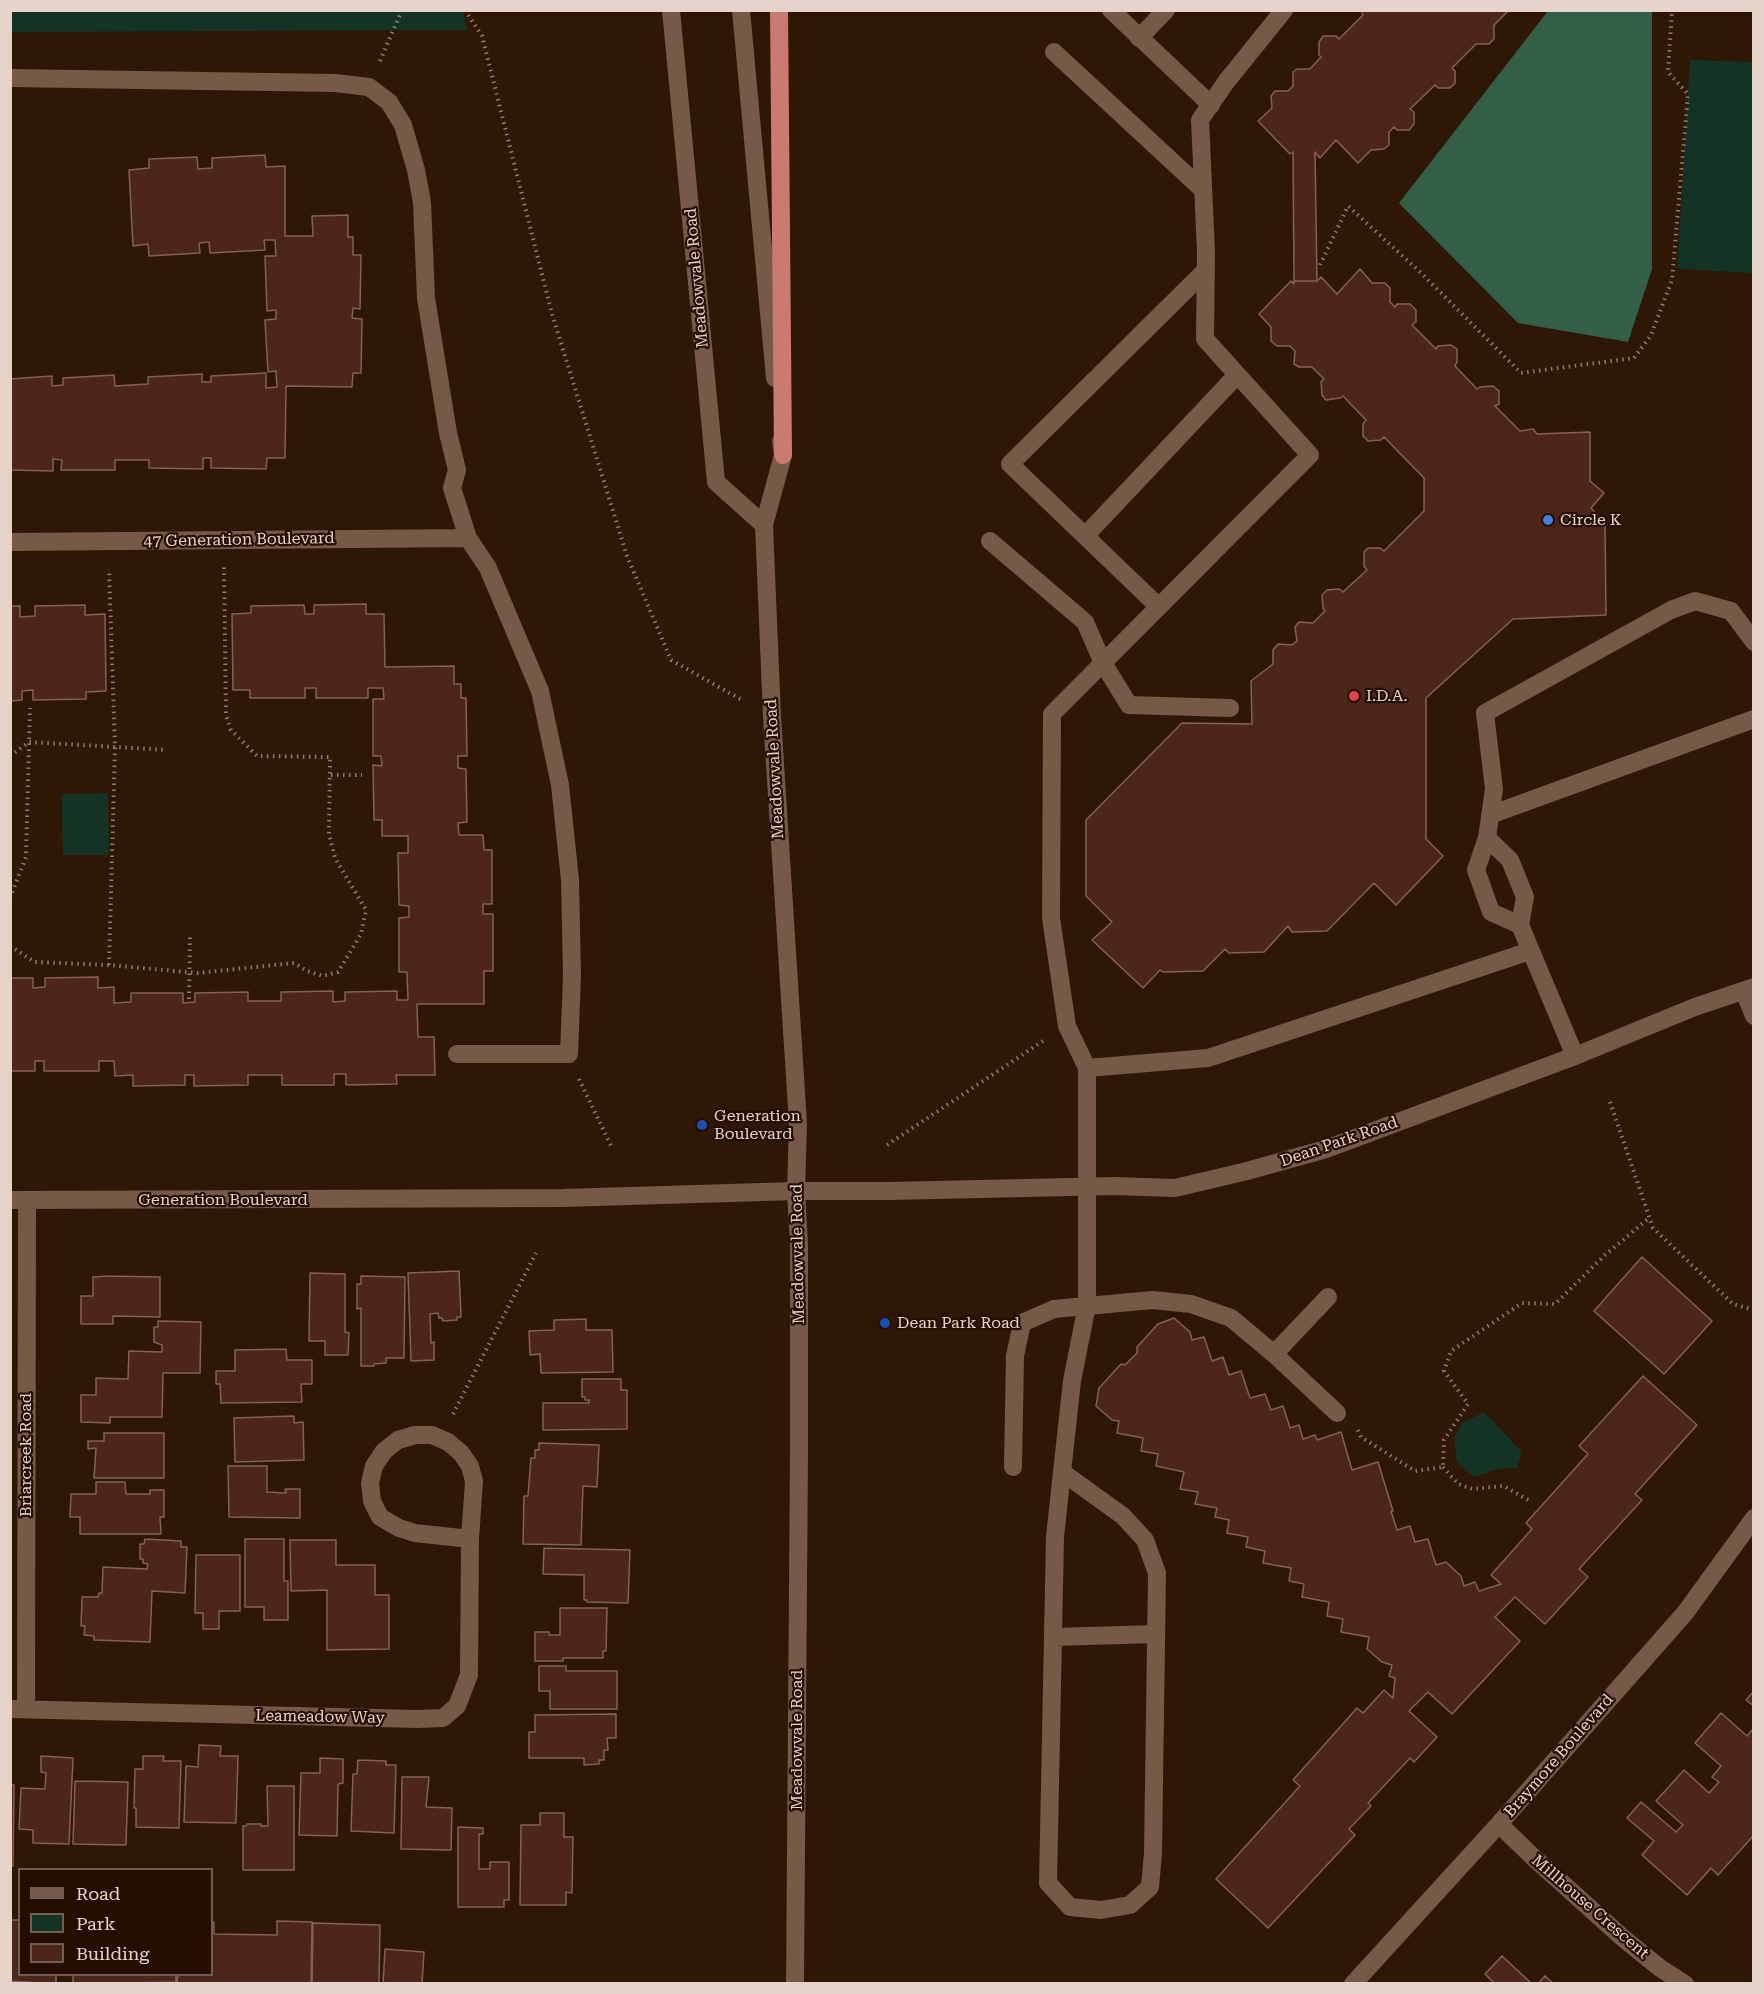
<!DOCTYPE html>
<html>
<head>
<meta charset="utf-8">
<style>
  body { margin:0 }
  #map { position:relative; width:1764px; height:1994px; overflow:hidden; background:#2f1706; font-family:"Roboto Serif",serif }
  canvas { display:block }
  .frame { position:absolute; inset:0; border:12px solid #e6d4ca; pointer-events:none }
  .legend { position:absolute; left:18px; top:1868px; width:195px; height:108px; box-sizing:border-box; background:#250d00; border:2px solid #725d51; margin:0; padding:8px 10px; list-style:none; font-size:18px; color:#e6d4ca }
  .legend li { display:flex; align-items:center; gap:12px; height:30px }
  .legend b { width:30px; border:2px solid #725d51 }
</style>
</head>
<body>
<div id="map">
<canvas width="1764" height="1994"></canvas>
<div class="frame"></div>
<ul class="legend">
<li><b style="height:8px;background:#765946"></b>Road</li>
<li><b style="height:16px;background:#143324"></b>Park</li>
<li><b style="height:16px;background:#4c261b"></b>Building</li>
</ul>
</div>
<script>
const c = document.querySelector('canvas').getContext('2d');
c.lineJoin = 'round';
function fill(path, color) {
  c.fillStyle = color;
  c.fill(path, 'evenodd');
}
function toPath(rows) {
  const path = new Path2D();
  for (const r of rows) {
    path.moveTo(r[0], r[1]);
    for (let i = 2; i < r.length; i += 2) path.lineTo(r[i], r[i + 1]);
  }
  return path;
}
function stroke(path, color, width, dash) {
  c.strokeStyle = color;
  c.lineWidth = width;
  c.lineCap = dash ? 'butt' : 'round';
  c.setLineDash(dash || []);
  c.stroke(path);
}
function drawText(font, color, halo, rows, align = 'center') {
  c.font = font + ' "Roboto Serif",serif';
  c.lineWidth = 4.5;
  c.setLineDash([]);
  c.textBaseline = 'middle';
  c.strokeStyle = halo;
  c.fillStyle = color;
  for (const [text, x, y, turn = 0] of rows) {
    c.save();
    c.translate(x, y);
    c.rotate((+turn || 0) * Math.PI / 180);
    c.textAlign = isNaN(turn) ? turn : align;
    if (halo) c.strokeText(text, 0, 0);
    c.fillText(text, 0, 0);
    c.restore();
  }
}
const green = toPath([
  [463,11,467,30,10,32,11,10],
  [1690,60,1753,62,1753,273,1677,269],
  [108,793,109,855,63,855,62,794],
  [1484,1412,1522,1452,1517,1468,1497,1469,1474,1477,1457,1462,1454,1438,1462,1423]
]);
const forest = toPath([
  [1548,11,1652,11,1652,269,1628,342,1518,323,1399,203]
]);
const building = toPath([
  [1361,10,1509,10,1494,25,1494,39,1489,44,1476,44,1452,68,1455,71,1455,83,1450,88,1438,88,1435,85,1410,109,1414,112,1414,124,1409,130,1397,130,1394,127,1389,132,1389,145,1384,149,1371,150,1358,163,1336,140,1320,158,1315,152,1317,281,1294,281,1293,152,1290,154,1258,121,1272,108,1271,96,1275,91,1288,91,1293,86,1293,72,1297,69,1310,69,1321,57,1319,55,1319,42,1323,36,1336,36,1339,39,1363,15,1361,10],
  [265,155,266,167,285,166,285,236,313,236,312,216,348,215,348,237,353,237,353,255,361,255,360,309,353,308,352,318,362,319,361,373,353,373,352,387,286,386,285,458,267,458,266,469,211,468,211,458,203,458,203,469,149,468,149,460,115,460,115,470,61,470,62,460,53,459,53,471,10,470,10,379,52,376,52,386,63,385,63,378,114,375,115,386,148,384,148,377,202,374,202,382,211,382,211,376,266,373,266,388,277,387,276,371,268,372,265,320,276,319,276,310,267,311,265,256,276,256,275,240,264,240,265,250,210,253,209,242,199,243,200,253,149,256,148,244,133,246,129,170,149,168,149,159,197,157,198,169,212,168,212,158,265,155],
  [1360,269,1372,283,1385,283,1390,288,1390,302,1395,307,1397,304,1410,304,1416,310,1416,322,1412,325,1436,349,1438,346,1451,345,1457,349,1457,362,1455,366,1477,389,1480,387,1493,386,1499,391,1499,404,1495,406,1520,431,1533,429,1537,434,1590,432,1590,481,1604,493,1591,508,1605,524,1606,615,1513,619,1426,698,1426,839,1443,856,1396,905,1374,883,1327,931,1292,932,1288,926,1264,952,1229,953,1225,949,1203,971,1163,972,1160,970,1143,988,1092,940,1112,922,1086,896,1086,820,1182,723,1252,724,1251,681,1273,664,1273,650,1278,644,1292,645,1297,641,1295,627,1299,622,1313,623,1325,611,1323,608,1322,595,1327,590,1339,589,1343,592,1367,570,1364,566,1364,552,1368,548,1380,548,1384,551,1424,511,1424,478,1384,437,1381,440,1368,441,1363,436,1363,424,1366,420,1343,396,1340,398,1326,400,1322,395,1321,382,1324,379,1312,367,1299,367,1294,364,1295,351,1290,346,1277,346,1271,341,1271,327,1259,314,1291,281,1294,284,1294,281,1317,281,1321,277,1337,294,1360,269],
  [366,604,366,614,384,614,385,667,454,666,454,684,461,684,461,698,466,698,467,756,458,756,458,768,466,769,467,822,458,823,459,835,483,835,484,850,492,850,492,904,483,904,483,914,493,914,493,971,484,971,484,1004,417,1004,418,1037,434,1037,435,1075,396,1075,397,1084,346,1085,346,1074,334,1074,334,1085,282,1085,282,1075,248,1075,248,1085,194,1086,194,1075,185,1075,185,1085,133,1086,133,1075,115,1076,114,1061,99,1061,99,1071,44,1071,44,1061,35,1061,35,1071,10,1071,10,978,33,978,33,988,45,987,45,978,98,977,98,988,114,987,114,1003,131,1002,131,993,183,993,183,1003,195,1002,195,993,248,992,248,1001,281,1001,281,992,333,991,333,1002,345,1001,345,992,397,991,397,1000,408,1000,407,972,399,972,399,918,409,917,409,906,399,905,398,853,408,853,408,836,382,836,382,820,374,820,373,765,382,766,381,756,373,756,373,699,384,699,383,688,368,688,368,698,316,698,316,688,305,688,305,698,250,698,250,690,233,690,232,614,251,613,251,606,304,605,305,614,314,614,314,605,366,604],
  [85,605,85,615,105,614,106,691,86,692,86,699,33,700,33,690,22,691,22,700,10,701,10,606,20,606,20,617,35,616,35,606,85,605],
  [1642,1257,1712,1321,1664,1374,1594,1311,1642,1257],
  [459,1271,461,1317,457,1317,457,1320,443,1321,442,1318,439,1318,438,1313,430,1314,431,1343,434,1342,434,1360,411,1361,408,1273,459,1271],
  [310,1273,345,1274,345,1332,349,1333,348,1355,325,1355,325,1341,309,1341,310,1273],
  [110,1276,160,1277,160,1317,113,1316,113,1324,81,1324,81,1296,93,1296,93,1277,110,1276],
  [361,1276,405,1277,404,1358,386,1358,386,1363,374,1364,374,1366,361,1366,361,1308,357,1309,357,1284,361,1284,361,1276],
  [1174,1318,1190,1332,1192,1340,1204,1337,1212,1361,1223,1357,1229,1375,1241,1371,1250,1398,1265,1394,1271,1410,1283,1406,1290,1428,1299,1425,1303,1439,1315,1435,1317,1440,1341,1432,1352,1470,1378,1462,1393,1511,1391,1511,1397,1530,1410,1526,1415,1542,1428,1539,1436,1565,1446,1562,1461,1576,1464,1586,1475,1582,1479,1591,1501,1584,1491,1575,1532,1529,1526,1523,1588,1454,1579,1446,1643,1376,1697,1425,1635,1494,1642,1500,1579,1569,1588,1577,1545,1624,1515,1597,1495,1617,1520,1641,1452,1714,1428,1692,1409,1711,1437,1737,1414,1762,1410,1758,1368,1803,1371,1806,1349,1829,1355,1835,1268,1928,1216,1879,1300,1786,1293,1780,1357,1708,1363,1713,1384,1690,1393,1698,1395,1678,1389,1676,1392,1665,1382,1662,1367,1649,1369,1637,1341,1632,1343,1619,1327,1616,1329,1602,1302,1597,1304,1584,1289,1581,1291,1568,1263,1563,1265,1551,1246,1547,1248,1537,1227,1533,1229,1520,1215,1517,1217,1508,1195,1504,1198,1492,1180,1489,1184,1472,1156,1466,1158,1454,1141,1451,1143,1438,1117,1433,1119,1421,1112,1420,1096,1406,1099,1388,1121,1364,1125,1365,1137,1353,1137,1347,1158,1324,1174,1318],
  [586,1319,586,1330,612,1330,613,1372,541,1373,540,1354,530,1355,529,1331,554,1330,554,1320,586,1319],
  [158,1321,201,1322,200,1373,163,1373,162,1417,110,1417,110,1423,81,1422,81,1395,96,1395,96,1378,128,1379,129,1351,162,1352,162,1345,154,1342,154,1327,158,1327,158,1321],
  [286,1349,287,1360,312,1360,312,1384,301,1384,302,1402,221,1403,220,1384,216,1384,216,1371,235,1371,235,1350,286,1349],
  [582,1379,621,1379,621,1390,627,1390,627,1429,543,1430,543,1403,589,1403,589,1400,585,1400,585,1397,582,1397,582,1379],
  [294,1416,294,1423,303,1422,304,1460,235,1462,234,1418,294,1416],
  [104,1433,164,1433,164,1478,94,1478,96,1448,88,1449,88,1441,104,1441,104,1433],
  [539,1443,599,1445,597,1487,583,1486,581,1545,523,1544,524,1496,528,1496,531,1458,535,1458,535,1450,539,1450,539,1443],
  [228,1466,267,1466,267,1492,286,1493,285,1489,300,1489,300,1518,229,1517,228,1466],
  [96,1482,125,1482,126,1494,150,1494,150,1490,164,1490,164,1517,160,1517,161,1534,80,1534,80,1517,70,1517,71,1494,96,1494,96,1482],
  [145,1539,181,1541,181,1547,187,1547,185,1593,152,1591,150,1642,94,1640,94,1636,84,1635,85,1626,81,1626,82,1597,98,1597,99,1593,102,1593,103,1567,147,1569,148,1564,143,1563,143,1559,140,1559,140,1544,144,1544,145,1539],
  [245,1539,284,1539,284,1581,288,1581,288,1620,264,1620,264,1607,245,1607,245,1539],
  [290,1540,336,1540,336,1565,375,1565,375,1595,389,1595,389,1649,327,1650,327,1590,291,1591,290,1540],
  [544,1548,630,1550,628,1603,587,1602,587,1600,584,1600,584,1575,543,1574,544,1548],
  [196,1555,240,1555,240,1611,219,1611,219,1629,203,1629,203,1613,195,1613,196,1555],
  [560,1608,607,1608,606,1651,603,1651,603,1658,563,1658,563,1661,535,1661,535,1632,549,1632,549,1635,560,1635,560,1608],
  [539,1666,566,1666,566,1671,617,1671,617,1709,550,1709,550,1691,539,1691,539,1666],
  [1754,1691,1754,1706,1746,1700,1754,1691],
  [1721,1713,1747,1736,1754,1728,1754,1835,1718,1875,1711,1868,1687,1895,1642,1855,1654,1841,1627,1818,1641,1802,1676,1832,1683,1825,1656,1801,1684,1770,1709,1793,1719,1782,1712,1777,1721,1766,1695,1743,1721,1713],
  [616,1714,616,1738,607,1738,608,1750,604,1750,604,1760,599,1760,599,1764,584,1765,584,1758,529,1758,529,1732,535,1732,535,1715,616,1714],
  [199,1745,221,1746,220,1756,238,1756,236,1823,184,1822,186,1766,198,1767,199,1745],
  [41,1756,73,1758,69,1844,33,1843,33,1830,19,1829,21,1788,45,1789,46,1773,41,1772,41,1756],
  [143,1756,164,1756,163,1761,181,1761,179,1828,136,1827,136,1808,134,1808,135,1769,143,1769,143,1756],
  [320,1758,343,1759,343,1783,338,1784,337,1836,299,1835,301,1773,320,1773,320,1758],
  [358,1760,386,1761,386,1765,396,1765,394,1833,351,1831,353,1774,357,1774,358,1760],
  [402,1777,429,1777,426,1807,452,1808,451,1850,401,1849,402,1777],
  [75,1781,128,1782,126,1845,73,1844,75,1781],
  [10,1785,14,1785,13,1866,10,1866,10,1785],
  [267,1786,294,1786,294,1870,243,1870,243,1826,246,1826,247,1824,261,1824,261,1826,268,1826,267,1786],
  [540,1813,564,1813,564,1837,573,1837,572,1893,566,1892,566,1905,520,1905,521,1825,540,1825,540,1813],
  [458,1827,483,1828,483,1834,479,1834,479,1869,490,1869,490,1862,509,1862,509,1900,504,1900,504,1907,458,1907,458,1827],
  [10,1920,20,1920,20,1974,56,1974,56,1984,10,1981,10,1920],
  [277,1921,312,1922,311,1984,177,1983,178,1974,212,1974,212,1922,214,1922,214,1934,277,1935,277,1921],
  [313,1923,380,1925,379,1984,312,1984,313,1923],
  [385,1949,424,1952,422,1984,383,1984,385,1949],
  [1502,1956,1532,1984,1495,1984,1485,1974,1502,1956],
  [73,1974,176,1974,176,1982,73,1984,73,1974],
  [1545,1976,1554,1984,1538,1984,1545,1976]
]);
const path = toPath([
  [465,10,482,36,552,314,627,556,671,660,742,700],
  [380,61,402,10],
  [1320,265,1348,206,1420,272,1521,373,1634,358,1651,335,1672,280,1688,94,1668,72,1672,10],
  [10,756,29,742,167,750],
  [331,775,362,775],
  [10,898,26,857,30,708],
  [10,946,35,962,109,965,198,973,294,963,307,971,323,976,338,972,361,934,366,910,335,858,329,834,330,757,257,756,231,730,226,715,224,567],
  [109,965,115,747,109,569],
  [189,999,190,934],
  [579,1079,612,1148],
  [1610,1102,1653,1228,1733,1304,1754,1310],
  [887,1145,1043,1041],
  [453,1414,536,1253],
  [1358,1430,1361,1437,1415,1471,1443,1467,1444,1440,1468,1404,1444,1371,1451,1351,1522,1303,1555,1304,1605,1255,1649,1218],
  [1443,1467,1458,1484,1472,1489,1504,1486,1528,1500]
]);
const service = toPath([
  [1111,10,1211,105],
  [1139,38,1166,10],
  [1054,52,1203,190],
  [10,78,335,83,369,87,389,102,403,125,416,170,422,202,426,298,448,433,457,470,452,488,468,538,488,568,540,691,560,785,570,880,572,976,569,1054,457,1054],
  [1085,536,1237,375],
  [990,541,1085,622,1103,663,1129,705,1230,708],
  [10,542,468,538],
  [1159,607,1010,464,1206,270],
  [1490,815,1754,719],
  [1487,838,1510,860,1525,897,1520,925,1575,1056],
  [1520,925,1491,912,1476,870,1487,838,1494,789,1485,713,1671,610,1695,601,1731,611,1754,642],
  [1087,1068,1208,1058,1530,951],
  [1274,1354,1328,1297],
  [1013,1467,1015,1356,1022,1323,1054,1309,1153,1300,1191,1304,1231,1318,1274,1354,1337,1413],
  [1062,1472,1123,1516,1145,1540,1157,1573,1153,1853,1150,1887,1130,1905,1101,1910,1070,1907,1048,1883,1055,1537,1062,1472,1072,1381,1087,1305,1087,1068,1067,1026,1051,918,1052,714,1310,455,1205,339,1206,252,1200,120,1226,82,1284,10],
  [1053,1637,1156,1634]
]);
const minor = toPath([
  [1744,991,1754,1016],
  [10,1200,563,1198,796,1191],
  [415,1435,432,1435,448,1442,461,1453,470,1466,474,1481,470,1539,415,1533,399,1528,380,1517,372,1501,370,1483,374,1466,384,1451,398,1440,415,1435],
  [10,1709,417,1719,443,1718,457,1706,469,1675,470,1539],
  [26,1709,27,1200],
  [1499,1824,1534,1858,1623,1938,1660,1968,1685,1984],
  [1353,1984,1499,1824,1685,1613,1754,1518]
]);
const tertiary = toPath([
  [796,1191,890,1191,1114,1186,1175,1188,1247,1171,1326,1149,1575,1056,1695,1007,1754,987]
]);
const secondary = toPath([
  [671,10,716,482,764,525],
  [741,10,775,378],
  [781,441,783,455,764,525,772,717,798,1124,796,1191,799,1245,799,1453,795,1984]
]);
const motorway = toPath([
  [779,10,783,455]
]);
const markers = [
  [1548,520,6,"#3f7fe0"],
  [1354,696,6,"#e0444e"],
  [702,1125,6,"#1a4fb4"],
  [885,1323,6,"#1a4fb4"]
];
const streetNames = [
  ["Meadowvale Road",697,278,-95],
  ["47 Generation Boulevard",239,540,-1],
  ["Meadowvale Road",775,769,-93],
  ["Dean Park Road",1339,1142,-19],
  ["Generation Boulevard",223,1200],
  ["Meadowvale Road",798,1254,-91],
  ["Briarcreek Road",26,1455,-90],
  ["Leameadow Way",320,1717,1],
  ["Meadowvale Road",797,1740,-90],
  ["Braymore Boulevard",1559,1756,-49],
  ["Millhouse Crescent",1590,1907,41]
];
const poiNames = [
  ["Circle K",1560,520],
  ["I.D.A.",1366,696],
  ["Generation",714,1116],
  ["Boulevard",714,1134],
  ["Dean Park Road",897,1323]
];
fill(green, '#143324');
fill(forest, '#335e48');
fill(building, '#4c261b');
stroke(building, '#846157', 1.5);
stroke(path, '#907b6e', 4, [1.5, 4.5]);
stroke(service, '#765946', 18);
stroke(minor, '#765946', 18);
stroke(tertiary, '#765946', 18);
stroke(secondary, '#765946', 18);
stroke(motorway, '#cb7a71', 18);
for (const [x, y, r, color] of markers) {
  const dot = new Path2D();
  dot.arc(x, y, r, 0, 2 * Math.PI);
  c.fillStyle = color;
  c.fill(dot);
  stroke(dot, '#250d00', 2);
}
drawText('16px', '#e6d4ca', '#250d00', streetNames);
drawText('16px', '#e6d4ca', '#250d00', poiNames, 'left');
</script>
</body>
</html>
